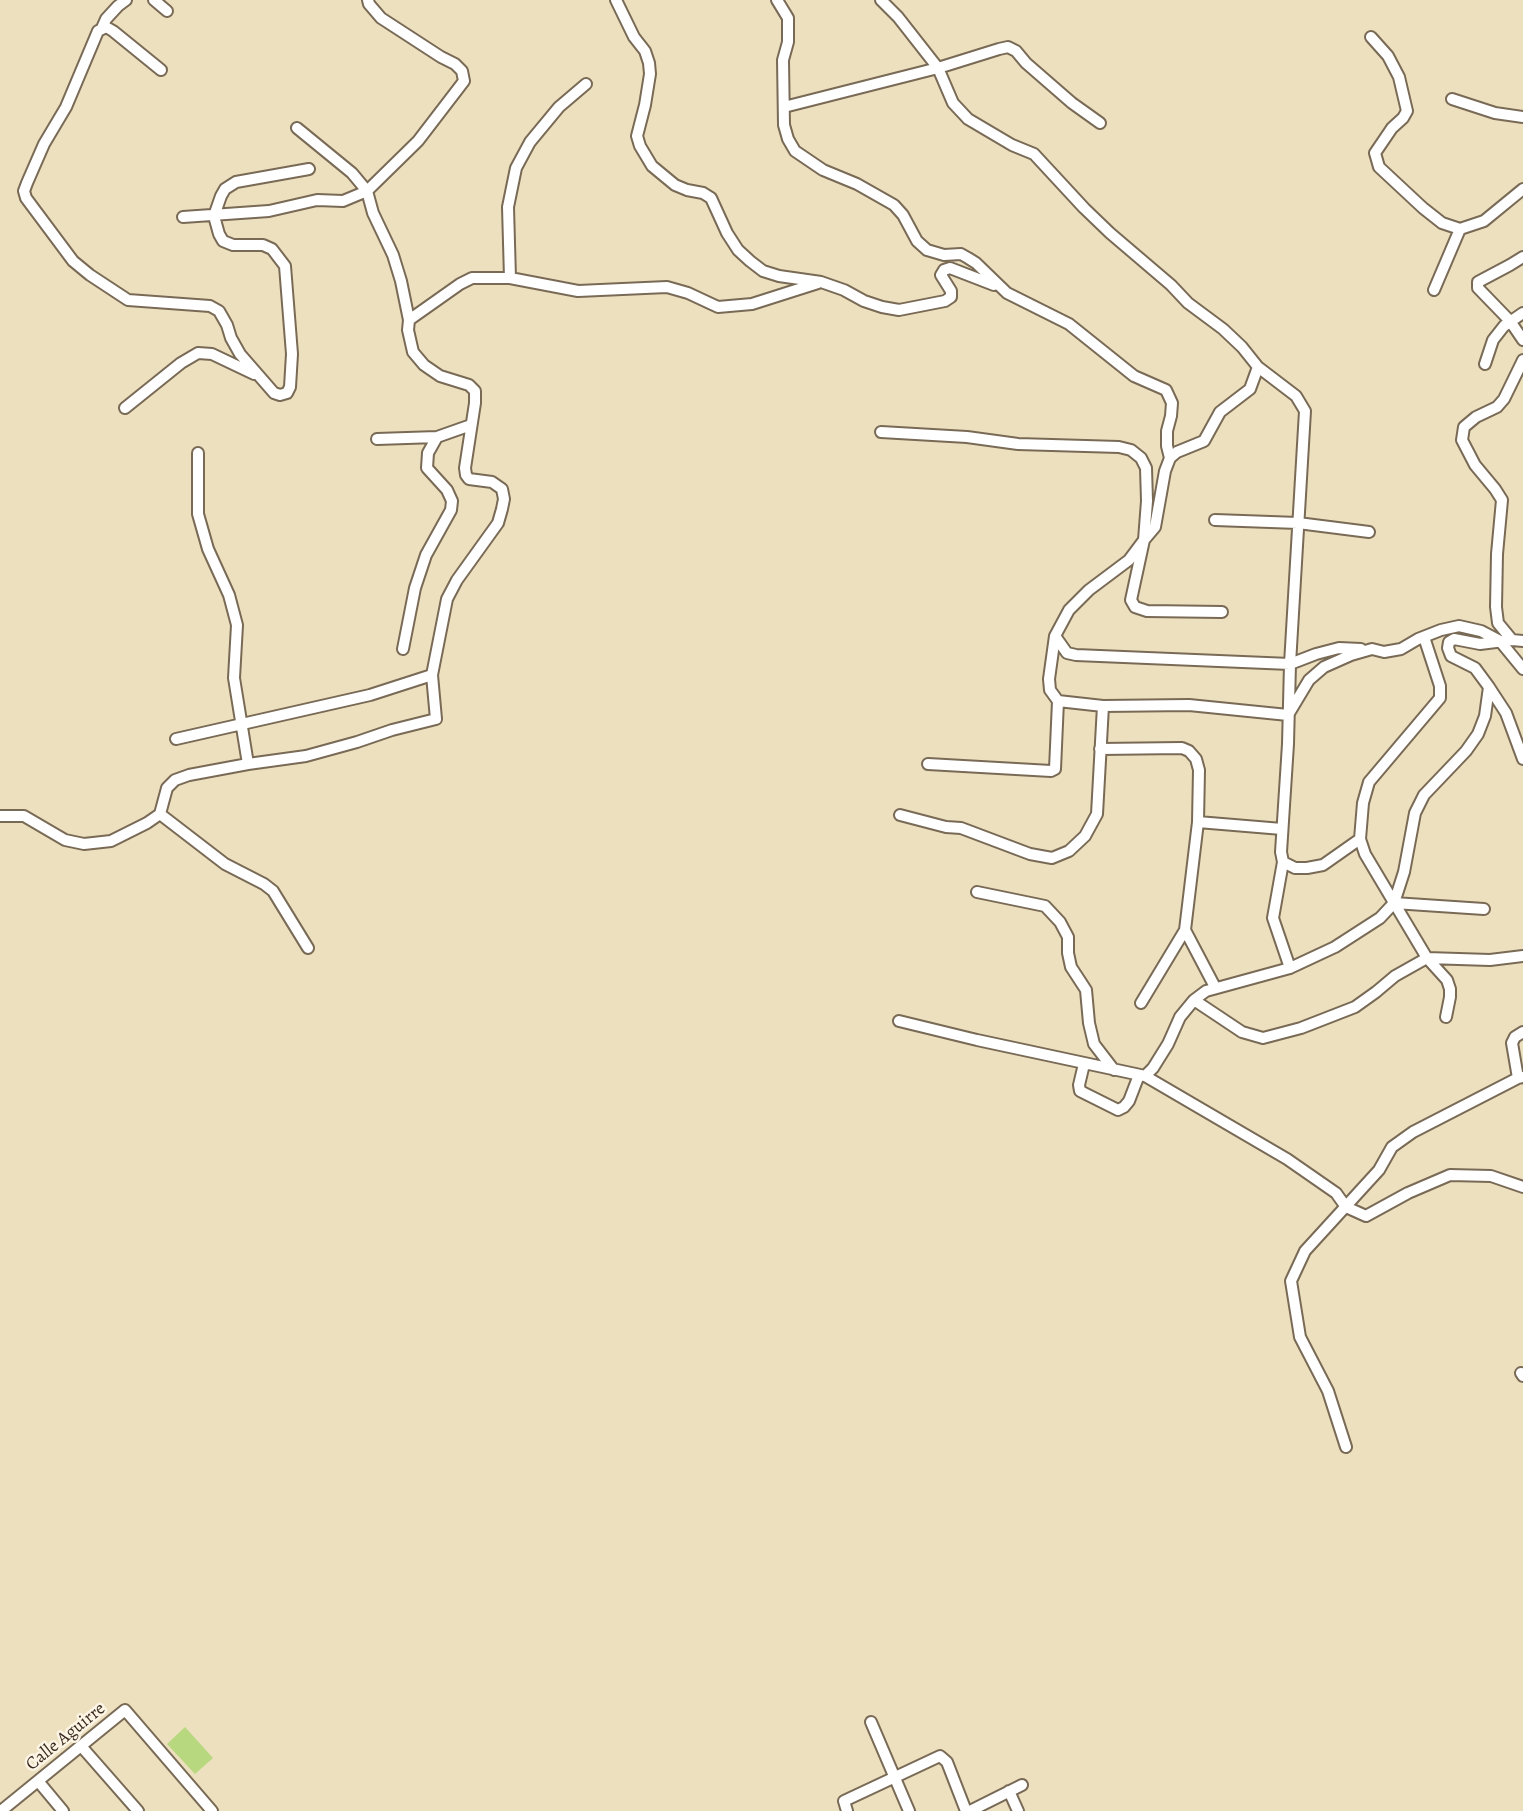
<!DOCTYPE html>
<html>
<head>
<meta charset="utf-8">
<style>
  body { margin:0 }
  canvas { display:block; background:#ede0bf }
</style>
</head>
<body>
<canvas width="1523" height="1811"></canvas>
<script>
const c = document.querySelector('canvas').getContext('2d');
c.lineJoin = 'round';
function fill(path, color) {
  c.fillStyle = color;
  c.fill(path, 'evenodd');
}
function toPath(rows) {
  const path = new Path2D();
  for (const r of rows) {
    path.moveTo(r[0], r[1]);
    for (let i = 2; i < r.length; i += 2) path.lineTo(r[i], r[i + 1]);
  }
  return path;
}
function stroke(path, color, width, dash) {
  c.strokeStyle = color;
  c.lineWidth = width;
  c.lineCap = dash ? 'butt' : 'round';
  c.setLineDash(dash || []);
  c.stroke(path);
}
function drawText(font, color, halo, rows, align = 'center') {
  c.font = font + ' Alegreya,serif';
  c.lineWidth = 5;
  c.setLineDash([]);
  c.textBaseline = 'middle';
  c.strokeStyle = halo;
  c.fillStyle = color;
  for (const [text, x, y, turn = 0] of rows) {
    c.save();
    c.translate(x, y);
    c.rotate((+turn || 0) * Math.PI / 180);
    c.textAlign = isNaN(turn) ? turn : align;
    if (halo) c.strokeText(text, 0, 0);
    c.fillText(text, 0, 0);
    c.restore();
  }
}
const green = toPath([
  [185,1727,213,1758,195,1774,167,1744]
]);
const minor = toPath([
  [154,0,167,11],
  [616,0,634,37,645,51,649,63,650,74,645,105,637,136,640,146,652,166,675,185,687,190,703,193,711,198,727,233,738,250,750,261,763,271,779,276,821,282,844,290,864,301,882,307,899,310,945,301,951,297,951,291,941,275,944,270,950,268,994,285],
  [777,0,788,18,788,42,783,60,784,125,788,139,795,151,823,170,857,184,894,205,903,215,917,241,927,250,944,255,961,254,968,258,976,263,1007,293,1069,324,1134,376,1166,390,1172,403,1171,416,1167,431,1167,446,1170,458],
  [881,0,898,17,938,68,953,103,968,119,1012,145,1034,154,1084,208,1110,233,1171,285,1188,303,1223,329,1242,347,1258,367,1296,396,1305,411,1290,664,1288,744,1281,852,1283,862,1273,918,1290,968],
  [102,28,106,19,118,6,126,0],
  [1371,37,1388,56,1399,77,1407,111,1403,118,1392,128,1375,153,1379,167,1423,208,1442,223,1460,229,1484,221,1523,189],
  [161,70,113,31,106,27,98,31,66,107,44,144,27,183,24,191,26,198,73,261,90,275,128,300,210,306,219,311,227,325,231,338,240,354,274,393,280,395,287,393,290,387,292,354,285,266,272,249,263,245,233,245,223,241,219,234,214,216,221,196,225,189,236,182,309,169],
  [1452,99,1495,113,1523,117],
  [784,107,938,68,999,49,1008,47,1016,51,1026,63,1072,103,1100,123],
  [183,217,269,211,317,200,343,201,367,191,418,141,464,81,462,71,455,64,441,57,381,18,369,4,368,0],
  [1523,257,1510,265,1478,282,1478,288,1510,321,1523,340],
  [510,278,508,207,516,168,530,142,559,107,586,84],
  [1434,290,1460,229],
  [409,320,460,284,472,278,510,278,578,291,667,287,688,293,718,307,752,304,818,283],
  [1485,364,1493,340,1504,326,1523,313],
  [125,408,181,363,198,353,212,354,254,374],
  [881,432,967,437,1018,444,1119,447,1131,450,1141,458,1146,468,1147,501,1144,540,1129,560,1089,590,1069,610,1055,636,1049,679,1050,690,1058,701,1055,769,1051,771,928,764],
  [377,439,437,437,471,425],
  [198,453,198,514,208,549,229,595,237,625,234,678,248,764],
  [1215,520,1298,523,1369,532],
  [1222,612,1147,611,1135,607,1131,600,1144,540,1155,527,1165,471,1170,458,1177,452,1204,441,1220,412,1250,389,1258,367],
  [1055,636,1067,653,1076,655,1290,664,1316,654,1339,648,1361,649],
  [1424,637,1440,686,1440,698,1369,782,1363,803,1360,839,1365,854,1427,958,1447,980,1450,989,1450,997,1446,1017],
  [1512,640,1498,623,1496,607,1497,554,1502,500,1495,489,1475,465,1462,440,1464,427,1476,417,1497,407,1504,399,1523,360],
  [403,649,415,588,426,555,451,510,452,501,447,490,427,468,428,453,437,437],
  [1489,687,1506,713,1523,759],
  [1058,701,1103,706,1189,705,1288,715,1309,680,1324,667,1351,655,1372,649,1384,652,1401,649,1418,639,1441,630,1459,626,1481,631,1500,641,1523,669],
  [176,739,370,695,432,675],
  [1100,749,1182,748,1189,751,1196,759,1199,770,1198,822,1185,930,1215,987],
  [160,814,225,864,264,884,273,891,308,948],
  [900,815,946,827,961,828,1030,854,1052,858,1069,851,1085,836,1097,814,1103,706],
  [0,816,24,816,65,840,84,844,111,841,147,823,160,814,167,788,175,780,189,775,248,764,306,756,357,742,392,730,436,719,432,675,447,599,457,580,498,523,502,509,504,499,502,489,492,482,469,479,466,475,465,468,475,403,475,391,469,385,440,376,424,365,413,352,408,330,409,320,401,281,393,255,373,213,367,191,352,173,297,128],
  [1198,822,1282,829],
  [1283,862,1295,868,1307,868,1323,865,1360,839],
  [977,892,1045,906,1060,922,1068,937,1068,953,1071,967,1086,990,1089,1023,1094,1044,1114,1070],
  [1394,903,1484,909],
  [1194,1000,1242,1032,1263,1038,1301,1028,1355,1007,1376,992,1395,976,1427,958,1490,960,1523,956],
  [1141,1003,1185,930],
  [899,1021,977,1040,1145,1076,1287,1159,1336,1193,1346,1207,1366,1216,1408,1193,1450,1175,1491,1176,1523,1187],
  [1084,1064,1079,1085,1080,1091,1118,1110,1124,1107,1129,1101,1139,1075],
  [1145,1076,1153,1068,1168,1044,1180,1017,1194,1000,1206,991,1290,968,1335,947,1380,918,1394,903,1404,872,1415,813,1424,795,1466,751,1478,734,1485,716,1489,687,1475,668,1451,656,1448,648,1449,642,1454,639,1480,644,1512,640,1523,641],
  [1518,1078,1512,1043,1515,1037,1523,1032],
  [1521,1373,1523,1376],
  [1346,1447,1328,1391,1300,1337,1291,1281,1305,1251,1379,1170,1392,1147,1413,1132,1518,1078,1523,1077],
  [871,1722,909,1811],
  [81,1746,138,1811],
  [38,1781,63,1811],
  [1009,1791,1018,1811],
  [1,1811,125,1710,212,1811],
  [847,1811,844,1801,940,1756,947,1762,966,1811],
  [970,1811,1022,1785]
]);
const streetNames = [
  ["Calle Aguirre",66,1737,-39]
];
fill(green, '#b8d87f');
stroke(minor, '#796a56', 14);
stroke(minor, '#fff', 10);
drawText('18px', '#3b2a1e', '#fcf5e5', streetNames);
</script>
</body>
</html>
